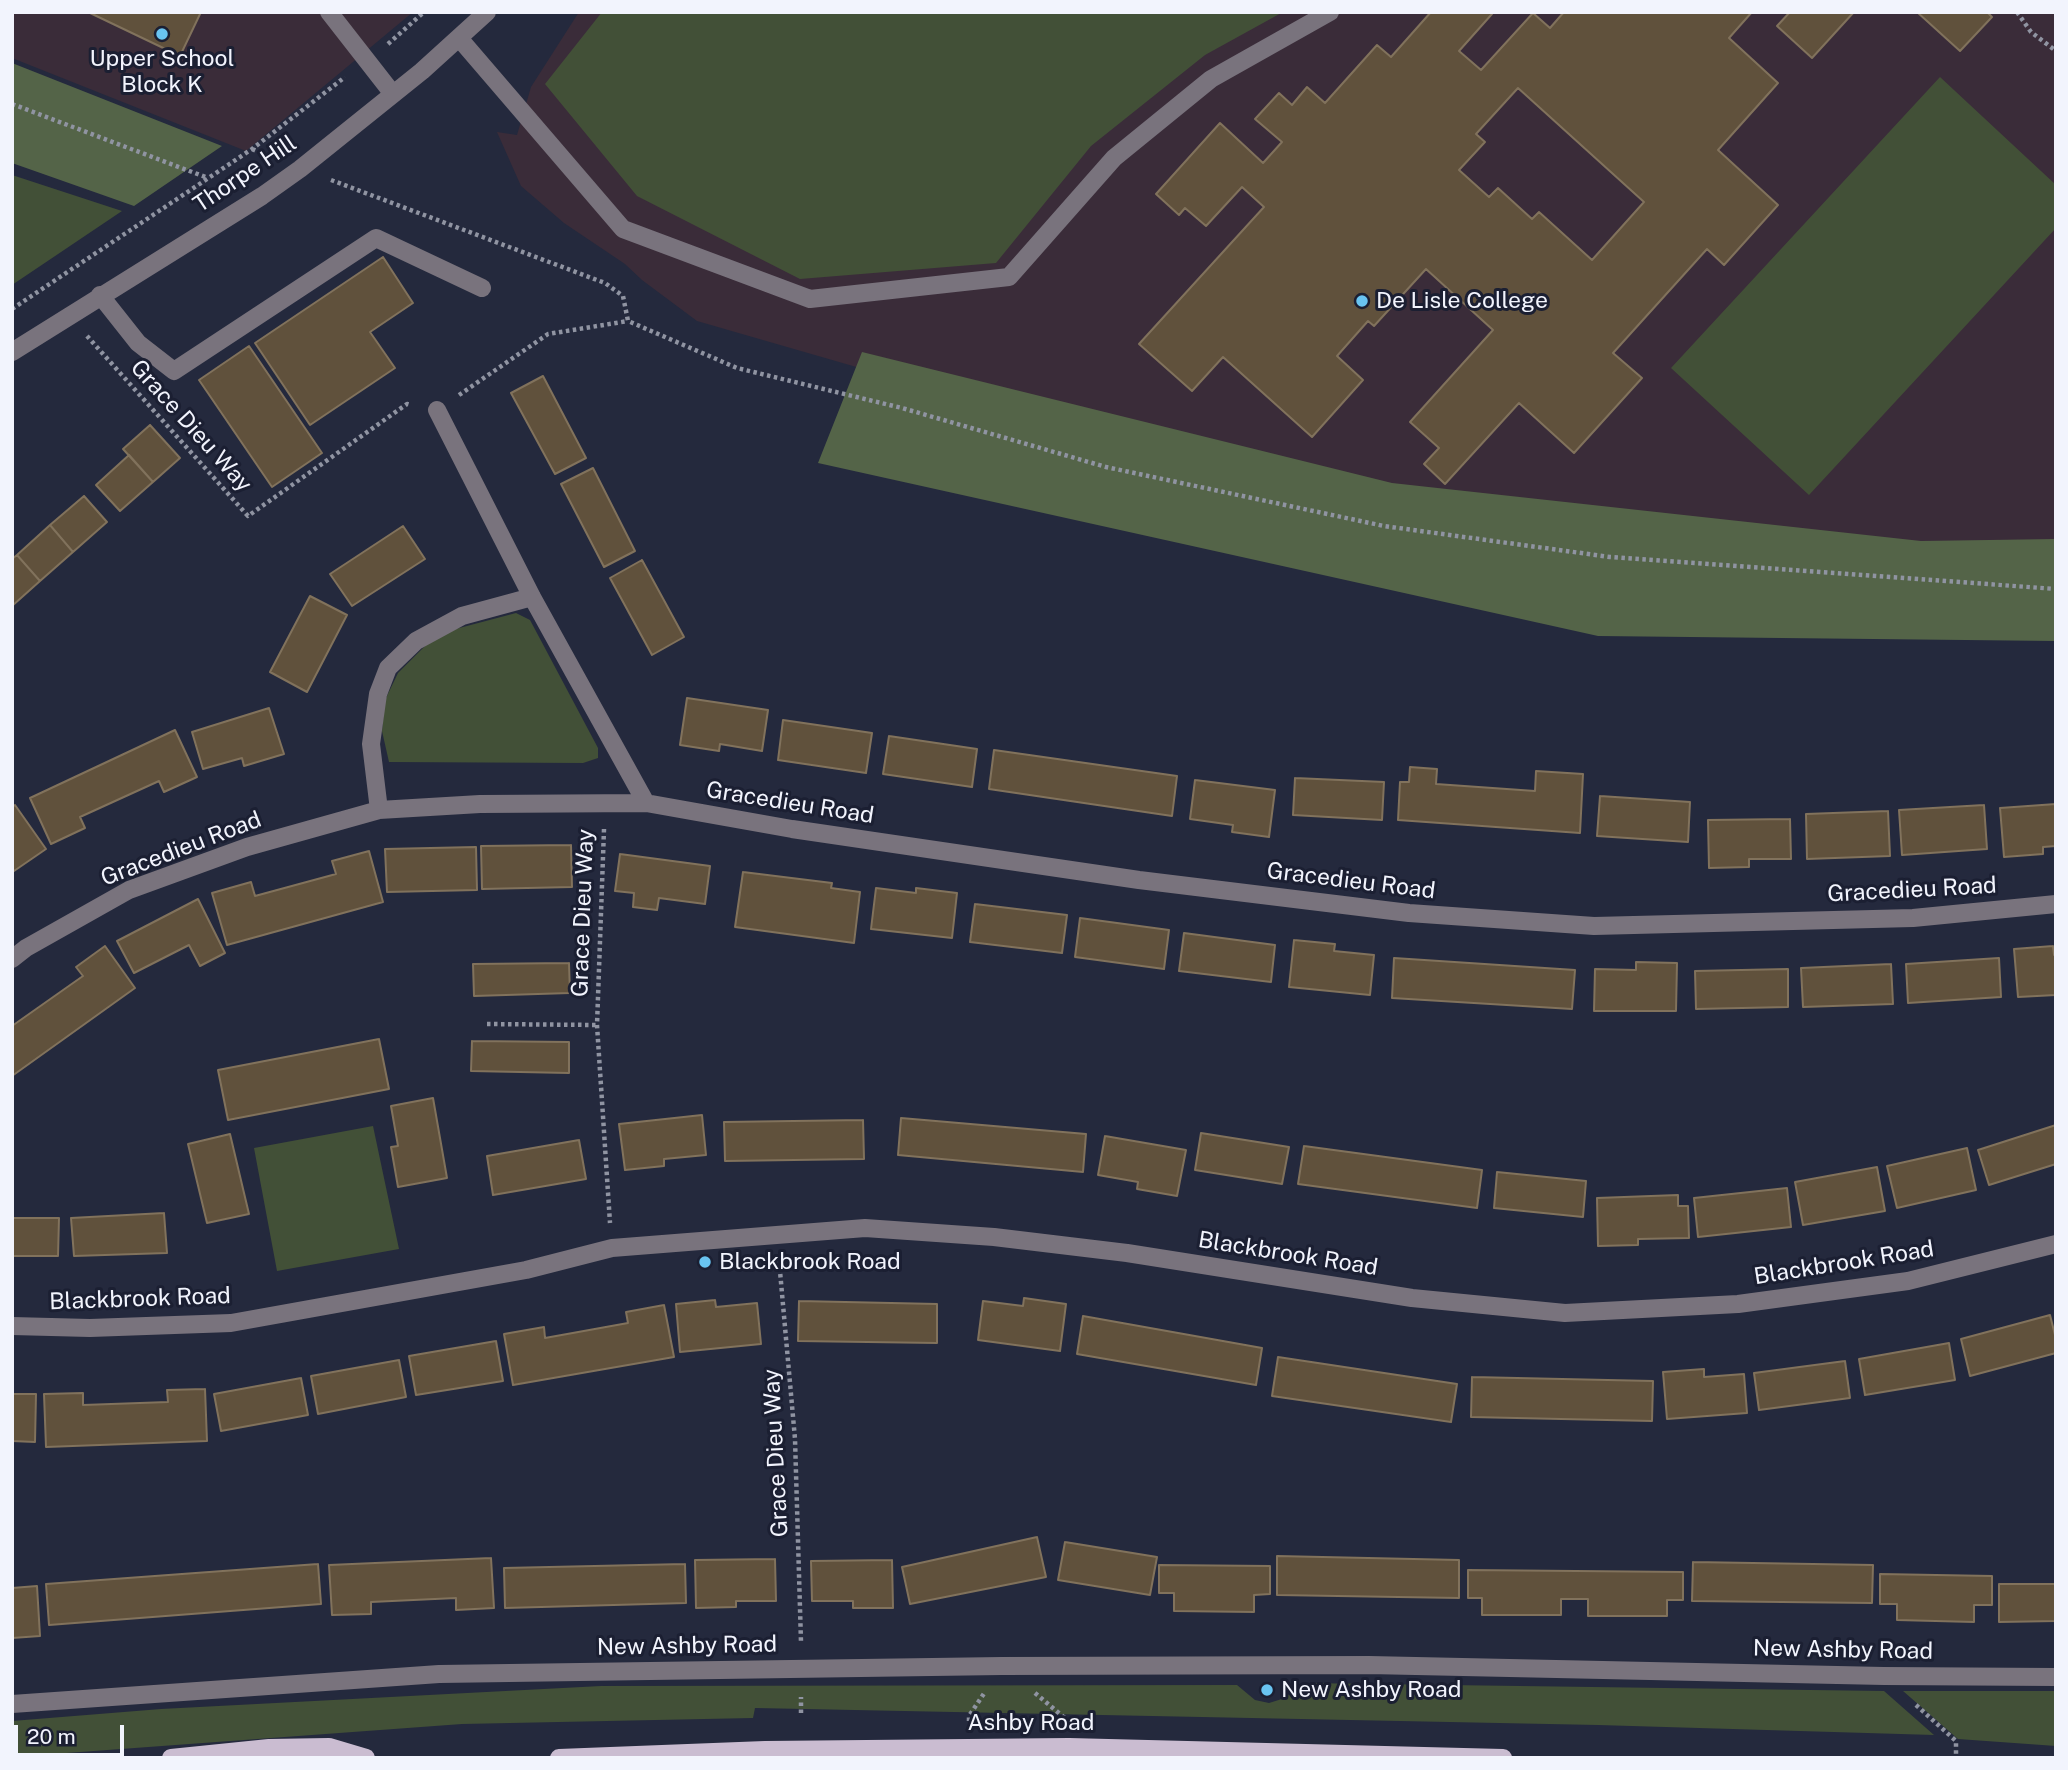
<!DOCTYPE html>
<html>
<head>
<meta charset="utf-8">
<style>
  body { margin:0 }
  #map { position:relative; width:2068px; height:1770px; overflow:hidden; background:#24293d; font-family:"Public Sans",sans-serif }
  canvas { display:block }
  .frame { position:absolute; inset:0; border:14px solid #f2f4fd; pointer-events:none }
  .scale { position:absolute; left:14px; top:1725px; width:110px; height:32px; box-sizing:border-box; border:4px solid #f2f4fd; border-top:0; padding-left:9px; font-size:21px; line-height:24px; white-space:nowrap; color:#f2f4fd; -webkit-text-stroke:5px #1b1f32; paint-order:stroke }
</style>
</head>
<body>
<div id="map">
<canvas width="2068" height="1770"></canvas>
<div class="frame"></div>
<div class="scale">20 m</div>
</div>
<script>
const c = document.querySelector('canvas').getContext('2d');
c.lineJoin = 'round';
function fill(path, color) {
  c.fillStyle = color;
  c.fill(path, 'evenodd');
}
function toPath(rows) {
  const path = new Path2D();
  for (const r of rows) {
    path.moveTo(r[0], r[1]);
    for (let i = 2; i < r.length; i += 2) path.lineTo(r[i], r[i + 1]);
  }
  return path;
}
function stroke(path, color, width, dash) {
  c.strokeStyle = color;
  c.lineWidth = width;
  c.lineCap = dash ? 'butt' : 'round';
  c.setLineDash(dash || []);
  c.stroke(path);
}
function drawText(font, color, halo, rows, align = 'center') {
  c.font = font + ' "Public Sans",sans-serif';
  c.lineWidth = 6;
  c.setLineDash([]);
  c.textBaseline = 'middle';
  c.strokeStyle = halo;
  c.fillStyle = color;
  for (const [text, x, y, turn = 0] of rows) {
    c.save();
    c.translate(x, y);
    c.rotate((+turn || 0) * Math.PI / 180);
    c.textAlign = isNaN(turn) ? turn : align;
    if (halo) c.strokeText(text, 0, 0);
    c.fillText(text, 0, 0);
    c.restore();
  }
}
const education = toPath([
  [12,12,413,12,246,151,12,58],
  [579,12,2056,12,2056,559,1662,533,1144,450,697,321,642,280,625,264,564,223,521,186,497,132,517,135,531,87]
]);
const green = toPath([
  [602,12,1283,12,1205,55,1091,146,996,263,800,279,637,196,545,84],
  [1940,77,2056,185,2056,228,1809,495,1671,368],
  [12,175,122,211,12,285],
  [516,613,530,620,598,748,598,758,583,763,389,762,382,731,385,700,398,673,430,641,448,631],
  [373,1126,399,1249,277,1271,254,1148],
  [1302,1683,1884,1691,1934,1735,1598,1725,755,1708,753,1718,462,1724,12,1757,12,1721,161,1709,601,1686,1237,1685,1255,1700,1269,1703,1285,1698],
  [1903,1691,2056,1691,2056,1746,1958,1739]
]);
const forest = toPath([
  [12,63,222,146,134,206,12,163],
  [862,352,1392,483,1921,541,2056,539,2056,641,1598,636,818,463]
]);
const building = toPath([
  [88,12,201,12,180,56,88,12],
  [1431,12,1490,12,1492,14,1459,51,1481,70,1533,13,1550,28,1564,12,1752,12,1729,38,1778,83,1718,150,1778,205,1724,265,1707,249,1613,353,1642,378,1574,453,1519,403,1445,484,1424,464,1439,448,1410,422,1493,330,1426,269,1374,326,1368,321,1337,356,1363,380,1312,437,1223,357,1192,391,1139,344,1264,207,1242,187,1206,226,1185,208,1179,215,1156,194,1220,123,1263,163,1282,142,1255,119,1279,93,1292,105,1307,87,1325,103,1377,45,1391,57,1431,12],
  [1518,88,1644,202,1592,260,1539,212,1532,219,1498,188,1489,197,1459,170,1485,142,1476,134,1518,88],
  [1790,12,1854,12,1812,58,1777,26,1790,12],
  [1917,12,1987,12,1992,17,1960,51,1917,12],
  [383,257,413,303,370,332,395,368,310,425,255,343,383,257],
  [249,346,322,453,272,487,199,380,249,346],
  [543,376,586,458,555,474,511,393,543,376],
  [150,425,180,458,153,482,123,449,150,425],
  [129,455,153,482,120,511,96,485,129,455],
  [593,468,635,551,604,567,561,484,593,468],
  [84,496,107,522,73,552,50,525,84,496],
  [50,525,73,552,40,581,17,555,50,525],
  [403,526,425,559,352,606,330,574,403,526],
  [17,555,40,581,12,606,12,559,17,555],
  [642,560,684,637,652,655,610,578,642,560],
  [310,596,347,615,307,692,270,672,310,596],
  [687,698,768,710,762,751,720,744,719,751,680,745,687,698],
  [269,708,284,754,244,766,242,758,203,769,192,732,269,708],
  [783,720,872,733,866,773,778,760,783,720],
  [175,730,197,777,164,792,159,781,80,817,85,828,51,844,30,798,175,730],
  [889,736,977,749,972,787,883,774,889,736],
  [994,750,1177,776,1172,816,989,789,994,750],
  [1410,767,1437,769,1436,784,1535,791,1536,771,1583,774,1580,833,1398,820,1400,782,1409,782,1410,767],
  [1295,778,1384,782,1382,820,1293,815,1295,778],
  [1195,780,1275,790,1269,837,1232,832,1233,825,1190,819,1195,780],
  [1600,796,1690,802,1688,842,1597,836,1600,796],
  [2056,804,2056,846,2043,847,2043,854,2004,857,2000,808,2056,804],
  [15,805,46,849,14,871,12,868,12,807,15,805],
  [1984,805,1987,849,1902,855,1899,810,1984,805],
  [1888,811,1890,856,1807,859,1806,814,1888,811],
  [1790,819,1791,859,1749,859,1749,867,1709,868,1708,820,1790,819],
  [571,845,572,887,482,889,481,846,571,845],
  [476,847,477,890,387,892,385,849,476,847],
  [369,851,383,902,227,945,212,893,251,882,255,896,336,874,332,861,369,851],
  [620,854,710,866,705,904,659,898,657,910,633,907,634,893,615,891,620,854],
  [743,872,832,883,831,888,860,892,854,943,735,927,743,872],
  [876,888,916,893,916,888,957,893,952,938,871,929,876,888],
  [198,899,225,953,200,966,189,945,134,973,117,941,198,899],
  [975,904,1067,915,1062,953,970,942,975,904],
  [1080,918,1169,930,1164,969,1075,957,1080,918],
  [1184,933,1275,945,1271,982,1179,971,1184,933],
  [1294,940,1335,944,1334,951,1374,955,1370,995,1289,987,1294,940],
  [105,946,135,988,12,1076,12,1026,83,976,76,967,105,946],
  [2053,946,2054,955,2056,955,2056,995,2018,997,2014,949,2053,946],
  [1394,958,1575,970,1572,1009,1392,998,1394,958],
  [1999,958,2001,997,1908,1003,1906,964,1999,958],
  [1636,962,1677,963,1676,1011,1594,1011,1595,969,1636,970,1636,962],
  [569,963,570,993,474,996,473,964,569,963],
  [1891,964,1893,1004,1803,1007,1801,968,1891,964],
  [1788,969,1788,1007,1696,1009,1695,971,1788,969],
  [379,1039,389,1089,228,1120,218,1070,379,1039],
  [472,1041,569,1042,569,1073,471,1071,472,1041],
  [433,1098,447,1178,398,1187,391,1147,398,1146,391,1106,433,1098],
  [702,1115,706,1155,664,1159,664,1166,625,1170,619,1124,702,1115],
  [901,1118,1086,1134,1083,1172,898,1155,901,1118],
  [863,1120,864,1159,725,1161,724,1122,863,1120],
  [2056,1125,2056,1164,1989,1185,1978,1150,2056,1125],
  [1201,1133,1289,1147,1282,1184,1195,1170,1201,1133],
  [230,1134,249,1214,207,1223,188,1144,230,1134],
  [1105,1136,1186,1150,1177,1196,1137,1189,1138,1182,1098,1175,1105,1136],
  [579,1140,586,1179,493,1195,487,1156,579,1140],
  [1304,1146,1482,1170,1477,1208,1298,1184,1304,1146],
  [1967,1148,1976,1190,1897,1208,1887,1166,1967,1148],
  [1877,1167,1885,1211,1803,1225,1795,1182,1877,1167],
  [1497,1172,1586,1181,1583,1217,1494,1208,1497,1172],
  [1787,1188,1791,1227,1698,1237,1694,1198,1787,1188],
  [1678,1195,1678,1206,1688,1206,1689,1238,1638,1239,1638,1245,1598,1246,1597,1198,1678,1195],
  [164,1213,167,1253,74,1256,71,1218,164,1213],
  [12,1218,59,1218,58,1256,12,1256,12,1218],
  [1024,1298,1066,1304,1060,1351,978,1340,983,1301,1023,1306,1024,1298],
  [715,1300,716,1307,757,1303,761,1344,680,1352,676,1304,715,1300],
  [799,1301,937,1304,937,1343,798,1341,799,1301],
  [664,1305,674,1357,513,1385,504,1334,544,1327,545,1338,628,1323,626,1312,664,1305],
  [2050,1315,2056,1339,2056,1353,1970,1376,1961,1339,2050,1315],
  [1083,1316,1262,1348,1256,1385,1077,1354,1083,1316],
  [496,1341,503,1381,416,1395,409,1356,496,1341],
  [1949,1343,1955,1380,1865,1395,1859,1359,1949,1343],
  [1278,1357,1457,1384,1451,1422,1272,1396,1278,1357],
  [399,1360,406,1397,318,1414,311,1376,399,1360],
  [1845,1361,1850,1398,1759,1410,1754,1373,1845,1361],
  [1704,1369,1704,1377,1744,1374,1747,1413,1667,1419,1663,1372,1704,1369],
  [1472,1377,1653,1381,1652,1421,1471,1417,1472,1377],
  [301,1378,308,1415,221,1431,214,1394,301,1378],
  [205,1389,207,1441,46,1447,44,1394,83,1393,83,1405,168,1402,167,1390,205,1389],
  [12,1394,36,1394,35,1442,12,1441,12,1394],
  [1037,1537,1046,1577,910,1604,902,1567,1037,1537],
  [1065,1542,1157,1557,1150,1595,1058,1580,1065,1542],
  [1277,1556,1459,1560,1459,1598,1277,1595,1277,1556],
  [491,1558,494,1608,456,1610,456,1598,371,1602,371,1614,332,1615,329,1565,491,1558],
  [775,1559,776,1601,736,1601,736,1607,696,1608,695,1560,775,1559],
  [892,1560,893,1608,853,1608,853,1601,812,1601,811,1561,892,1560],
  [1693,1562,1873,1565,1872,1603,1692,1601,1693,1562],
  [318,1564,321,1604,49,1625,46,1584,318,1564],
  [685,1564,686,1603,505,1608,504,1568,685,1564],
  [1159,1565,1270,1566,1270,1594,1254,1595,1254,1612,1174,1611,1174,1593,1159,1593,1159,1565],
  [1468,1570,1683,1572,1683,1600,1667,1600,1667,1616,1588,1616,1588,1599,1561,1599,1561,1615,1482,1615,1482,1598,1468,1598,1468,1570],
  [1880,1574,1992,1576,1992,1605,1974,1605,1974,1622,1897,1620,1897,1604,1880,1604,1880,1574],
  [1999,1584,2056,1584,2056,1621,1999,1622,1999,1584],
  [37,1586,40,1636,12,1638,12,1588,37,1586]
]);
const path = toPath([
  [2017,12,2031,32,2056,51],
  [388,44,424,12],
  [12,104,208,178],
  [252,149,270,157],
  [331,180,605,283,623,296,628,321,737,368,902,408,1106,467,1384,526,1610,557,2056,589],
  [12,309,252,149,345,77],
  [87,336,248,516,407,404,410,405],
  [459,395,548,334,628,321],
  [604,829,597,1025,610,1223],
  [487,1024,597,1025],
  [779,1260,795,1439,801,1642],
  [1035,1693,1066,1719],
  [1916,1705,1956,1741,1956,1758],
  [801,1713,801,1697],
  [969,1721,969,1716,985,1692]
]);
const minor = toPath([
  [329,12,393,94],
  [459,38,623,229,810,299,1009,277,1114,158,1211,79,1330,12],
  [100,295,138,343,174,371,376,238,482,288],
  [12,352,262,196,300,169,422,71,487,12],
  [437,410,532,597,646,803],
  [379,810,371,744,378,694,388,668,416,641,462,616,532,597],
  [12,959,26,948,129,890,247,847,379,810,480,804,646,803,792,829,1139,880,1409,913,1594,926,1913,918,2056,904],
  [12,1326,90,1328,231,1323,526,1270,612,1248,865,1228,994,1237,1127,1253,1412,1298,1565,1313,1738,1304,1908,1281,2056,1244],
  [12,1704,439,1674,1002,1666,1369,1665,1884,1676,2056,1677]
]);
const major = toPath([
  [171,1758,269,1748,329,1747,366,1758],
  [559,1758,765,1750,1069,1747,1503,1758]
]);
const markers = [
  [162,34,7,"#69c4f1"],
  [1362,301,7,"#69c4f1"],
  [705,1262,7,"#69c4f1"],
  [1267,1690,7,"#69c4f1"]
];
const poiNames = [
  ["Upper School",162,59,"center"],
  ["Block K",162,85,"center"],
  ["De Lisle College",1376,301],
  ["Blackbrook Road",719,1262],
  ["New Ashby Road",1281,1690]
];
const streetNames = [
  ["Thorpe Hill",245,174,-34],
  ["Grace Dieu Way",191,426,48],
  ["Gracedieu Road",790,803,9],
  ["Gracedieu Road",181,849,-21],
  ["Gracedieu Road",1351,881,7],
  ["Gracedieu Road",1912,890,-3],
  ["Grace Dieu Way",583,913,-88],
  ["Blackbrook Road",1288,1254,9],
  ["Blackbrook Road",1844,1263,-9],
  ["Blackbrook Road",140,1299,-2],
  ["Grace Dieu Way",776,1453,-93],
  ["New Ashby Road",687,1646,-1],
  ["New Ashby Road",1843,1650,1],
  ["Ashby Road",1031,1723]
];
fill(education, '#3a2c39');
fill(green, '#425037');
fill(forest, '#546448');
fill(building, '#60513c');
stroke(building, '#81725c', 2);
stroke(path, '#9094a2', 4.5, [3.5, 3.5]);
stroke(minor, '#79737d', 18);
stroke(major, '#cabcd1', 18);
for (const [x, y, r, color] of markers) {
  const dot = new Path2D();
  dot.arc(x, y, r, 0, 2 * Math.PI);
  c.fillStyle = color;
  c.fill(dot);
  stroke(dot, '#1b1f32', 2.5);
}
drawText('23px', '#f2f4fd', '#1b1f32', poiNames, 'left');
drawText('23px', '#f2f4fd', '#1b1f32', streetNames);
</script>
</body>
</html>
